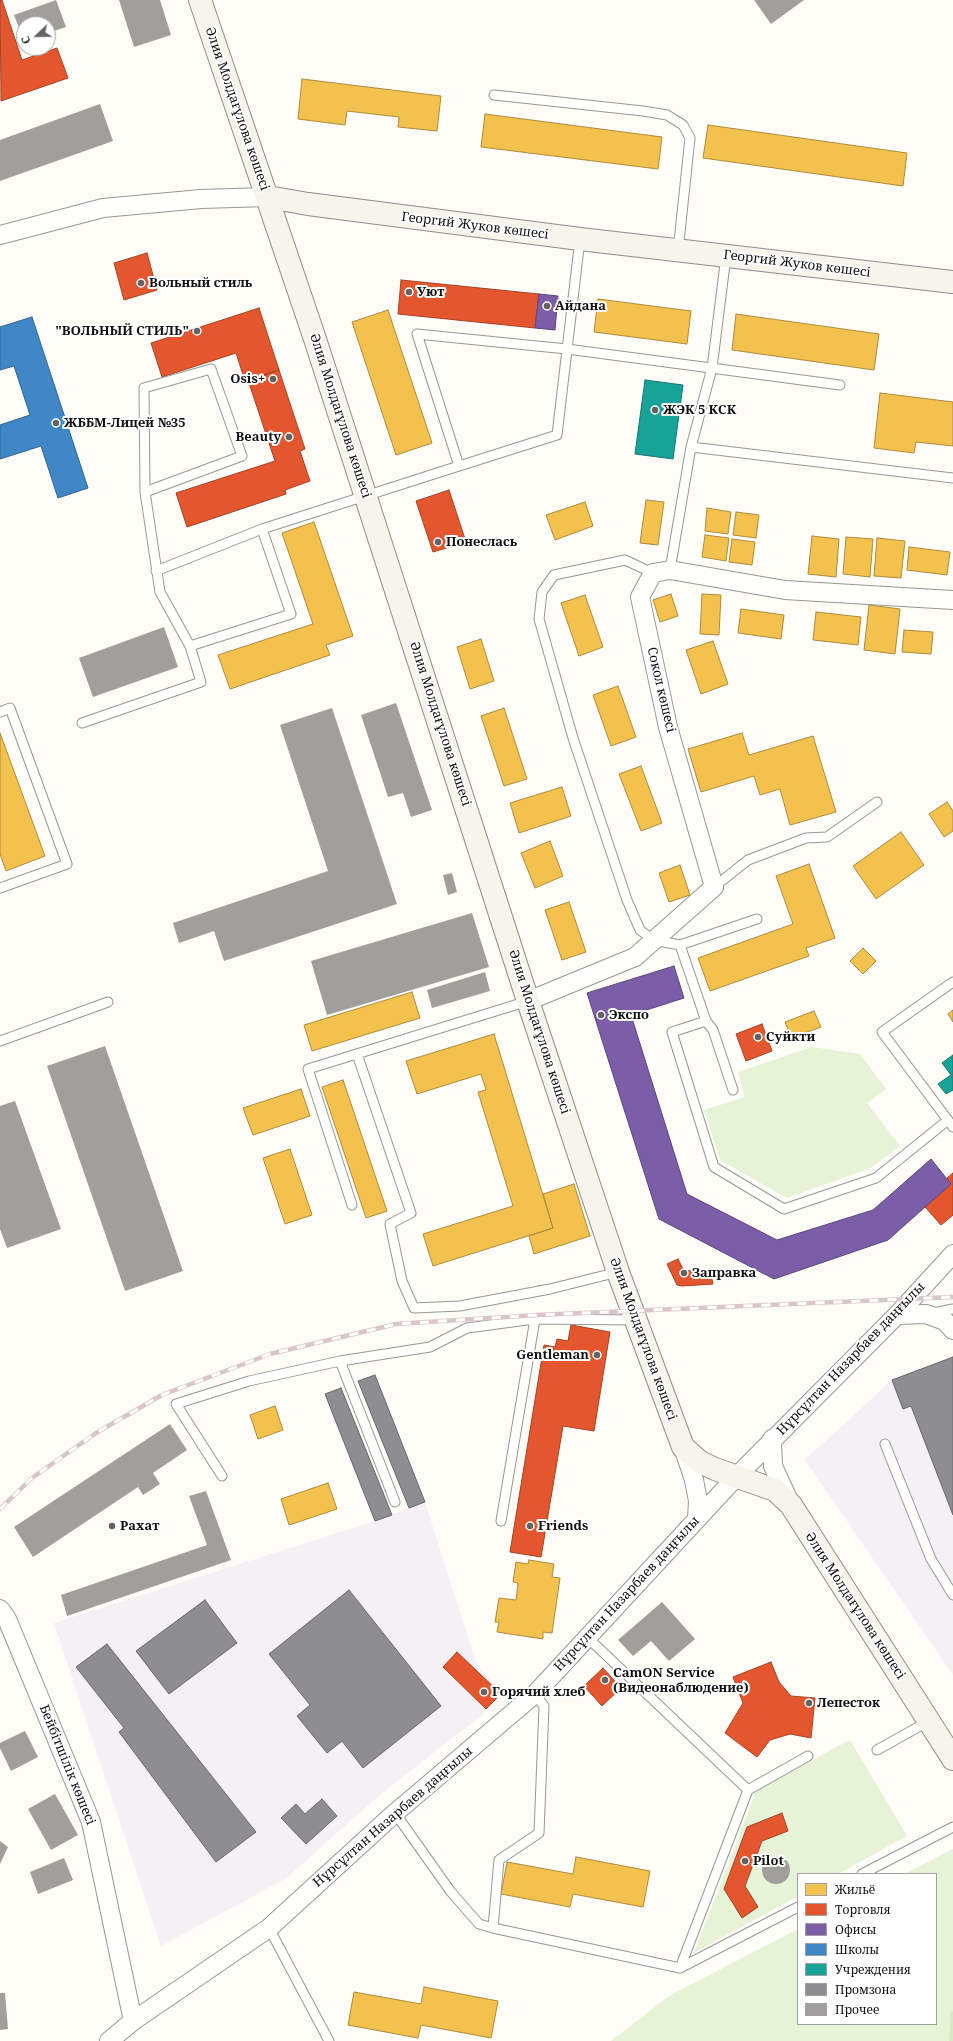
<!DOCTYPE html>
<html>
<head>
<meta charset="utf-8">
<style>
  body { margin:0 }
  #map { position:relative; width:953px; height:2041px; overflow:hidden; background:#fdfcf7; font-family:"Noto Serif",serif }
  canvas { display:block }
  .legend { position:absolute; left:797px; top:1873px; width:140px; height:152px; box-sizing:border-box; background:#fff; border:1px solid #a0a0a0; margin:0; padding:5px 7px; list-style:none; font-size:12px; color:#111 }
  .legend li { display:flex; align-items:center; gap:8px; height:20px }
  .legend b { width:20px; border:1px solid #a0a0a0 }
  .north { position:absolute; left:16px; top:16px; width:40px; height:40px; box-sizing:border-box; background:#fff; border:1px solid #a0a0a0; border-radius:50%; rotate:248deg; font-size:11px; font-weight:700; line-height:16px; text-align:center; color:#111 }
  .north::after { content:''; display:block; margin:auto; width:14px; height:18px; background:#646362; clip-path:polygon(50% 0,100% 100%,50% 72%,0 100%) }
</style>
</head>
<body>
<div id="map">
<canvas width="953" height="2041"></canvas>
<ul class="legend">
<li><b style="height:11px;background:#f2c14e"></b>Жильё</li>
<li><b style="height:11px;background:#e4572e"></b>Торговля</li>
<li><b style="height:11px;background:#7b5ea7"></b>Офисы</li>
<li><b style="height:11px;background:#3f88c5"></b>Школы</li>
<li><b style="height:11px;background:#17a398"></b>Учреждения</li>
<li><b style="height:11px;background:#8d8d92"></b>Промзона</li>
<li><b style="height:11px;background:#a19f9c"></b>Прочее</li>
</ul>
<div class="north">С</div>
</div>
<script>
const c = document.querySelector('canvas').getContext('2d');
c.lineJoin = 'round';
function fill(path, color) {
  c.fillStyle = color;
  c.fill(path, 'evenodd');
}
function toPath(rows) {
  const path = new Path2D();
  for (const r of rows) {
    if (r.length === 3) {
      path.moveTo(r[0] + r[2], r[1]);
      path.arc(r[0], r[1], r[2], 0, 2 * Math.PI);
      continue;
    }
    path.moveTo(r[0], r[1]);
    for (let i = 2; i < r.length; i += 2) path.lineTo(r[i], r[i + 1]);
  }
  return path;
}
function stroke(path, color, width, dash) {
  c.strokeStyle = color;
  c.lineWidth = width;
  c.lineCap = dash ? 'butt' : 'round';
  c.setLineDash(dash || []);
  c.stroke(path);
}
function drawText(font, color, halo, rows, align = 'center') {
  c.font = font + ' "Noto Serif",serif';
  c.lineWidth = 4;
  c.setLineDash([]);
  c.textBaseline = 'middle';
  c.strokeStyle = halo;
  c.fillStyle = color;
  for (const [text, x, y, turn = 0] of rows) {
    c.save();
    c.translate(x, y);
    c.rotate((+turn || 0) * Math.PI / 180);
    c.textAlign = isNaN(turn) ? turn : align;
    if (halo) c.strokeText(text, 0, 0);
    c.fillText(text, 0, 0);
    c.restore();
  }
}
const industrial = toPath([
  [953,1357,953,1675,805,1460,892,1380],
  [425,1502,477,1666,502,1692,501,1694,457,1652,443,1667,486,1709,483,1714,381,1794,285,1879,161,1946,54,1623,375,1521]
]);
const green = toPath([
  [812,1047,860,1054,886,1089,867,1103,900,1146,871,1168,787,1198,720,1160,704,1110,745,1097,738,1072],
  [850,1740,907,1836,838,1874,798,1874,798,1896,694,1953,757,1789],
  [953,1849,953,2041,611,2041,669,1996,798,1929,798,2024,936,2024,936,1874,904,1874]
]);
const forest = toPath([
  [951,2010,953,2012,953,2041,949,2041]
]);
const homes = toPath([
  [302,79,441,96,437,131,398,127,399,117,347,111,345,125,298,119,302,79],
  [485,114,662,137,658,169,481,147,485,114],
  [708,125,907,153,903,186,703,158,708,125],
  [598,299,691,311,687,344,594,332,598,299],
  [388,310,432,443,396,455,352,322,388,310],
  [736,314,879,334,874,370,732,350,736,314],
  [880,393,953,402,953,446,916,442,914,453,874,448,880,393],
  [646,500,664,502,658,545,640,543,646,500],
  [585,502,593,526,555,540,546,515,585,502],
  [707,508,731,512,728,534,705,531,707,508],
  [736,512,759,515,756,538,733,535,736,512],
  [314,522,353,636,326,645,330,655,230,689,218,655,313,624,282,533,314,522],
  [705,535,729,538,726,561,702,557,705,535],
  [812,536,839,539,836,577,808,574,812,536],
  [846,537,873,539,870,577,843,574,846,537],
  [877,538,905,541,901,578,874,576,877,538],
  [732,539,755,542,752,565,729,562,732,539],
  [909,547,950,552,947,575,907,570,909,547],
  [671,594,678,616,660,622,653,600,671,594],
  [702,594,721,595,719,635,700,634,702,594],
  [585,595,603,647,579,656,561,603,585,595],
  [869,605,900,609,895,654,864,650,869,605],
  [741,609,784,615,781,639,738,633,741,609],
  [816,612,861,617,858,645,813,640,816,612],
  [904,630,933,632,931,654,902,652,904,630],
  [481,639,494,681,470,689,457,647,481,639],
  [713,641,728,684,701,694,686,650,713,641],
  [618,686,636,737,611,746,593,695,618,686],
  [504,708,527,779,504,786,481,716,504,708],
  [0,733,45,856,6,871,0,854,0,733],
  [742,733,749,755,813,736,836,812,790,825,780,789,760,795,754,776,701,792,688,749,742,733],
  [641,766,662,823,641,831,619,774,641,766],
  [562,787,571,816,519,833,510,803,562,787],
  [947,802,953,811,953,831,944,837,929,814,947,802],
  [901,832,924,865,876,899,853,866,901,832],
  [550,841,563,876,535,888,521,853,550,841],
  [809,864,835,938,806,948,809,956,710,991,698,958,793,924,776,876,809,864],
  [680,865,690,895,669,902,659,873,680,865],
  [569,902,586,952,562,960,545,910,569,902],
  [863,948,876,961,863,974,850,961,863,948],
  [412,992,420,1018,312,1051,304,1025,412,992],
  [953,1010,953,1022,948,1014,953,1010],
  [814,1011,821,1027,791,1038,785,1022,814,1011],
  [494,1034,553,1228,433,1266,423,1234,513,1206,478,1092,486,1090,481,1074,417,1094,406,1061,494,1034],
  [343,1080,387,1211,366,1218,322,1087,343,1080],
  [301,1089,310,1116,253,1135,243,1108,301,1089],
  [290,1149,312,1215,285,1224,263,1158,290,1149],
  [574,1184,590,1236,534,1254,529,1236,553,1228,543,1194,574,1184],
  [275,1406,283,1430,258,1439,250,1415,275,1406],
  [328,1483,337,1509,289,1525,281,1499,328,1483],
  [529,1560,554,1564,552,1577,560,1578,552,1633,543,1632,543,1639,497,1632,499,1622,495,1622,499,1598,516,1600,518,1583,513,1582,516,1562,528,1564,529,1560],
  [576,1857,650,1871,643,1907,573,1894,570,1907,501,1894,507,1862,573,1874,576,1857],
  [424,1987,498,2001,491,2038,421,2025,418,2038,348,2025,354,1992,421,2004,424,1987]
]);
const shops = toPath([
  [0,0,2,0,22,60,57,48,68,78,1,101,0,0],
  [147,253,157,290,124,300,114,263,147,253],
  [401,280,539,294,535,328,398,314,401,280],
  [259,308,279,370,245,381,236,353,162,377,151,343,259,308],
  [279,370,305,449,300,451,310,481,285,490,286,494,187,527,176,493,275,461,248,380,279,370],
  [449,490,466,542,433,552,416,501,449,490],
  [762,1024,772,1051,746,1061,736,1034,762,1024],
  [953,1173,953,1215,941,1225,925,1207,951,1184,947,1178,953,1173],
  [678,1259,684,1271,710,1270,713,1284,682,1286,677,1285,667,1264,678,1259],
  [571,1325,610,1332,594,1431,563,1426,541,1557,510,1552,544,1345,555,1347,557,1339,568,1341,571,1325],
  [457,1652,501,1694,486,1709,443,1667,457,1652],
  [771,1662,779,1682,791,1696,815,1698,811,1738,790,1734,770,1740,757,1757,725,1733,743,1703,733,1677,771,1662],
  [603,1668,621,1688,602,1706,584,1686,603,1668],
  [782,1813,788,1831,762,1841,745,1886,758,1907,742,1918,724,1889,747,1827,782,1813]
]);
const offices = toPath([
  [539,294,558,296,555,330,535,328,539,294],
  [674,966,684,998,631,1015,687,1194,777,1240,873,1210,931,1159,951,1184,888,1240,774,1279,659,1219,587,993,674,966]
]);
const schools = toPath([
  [32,317,88,488,58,498,41,446,0,459,0,425,30,415,14,366,0,370,0,327,32,317]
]);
const public = toPath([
  [645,380,683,385,673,459,635,454,645,380],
  [953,1055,953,1090,946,1094,938,1084,951,1075,942,1063,953,1055]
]);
const industry = toPath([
  [953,1357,953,1515,911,1406,903,1409,892,1380,953,1357],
  [375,1375,425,1502,409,1508,358,1381,375,1375],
  [341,1388,392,1515,375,1521,325,1394,341,1388],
  [349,1590,441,1706,363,1768,342,1741,327,1753,297,1716,310,1705,269,1654,349,1590],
  [205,1600,237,1643,169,1694,136,1651,205,1600],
  [107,1644,256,1832,216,1862,119,1732,124,1728,76,1667,107,1644],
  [322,1799,337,1816,306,1844,281,1818,296,1804,305,1814,322,1799]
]);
const building = toPath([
  [56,0,66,27,48,33,48,24,24,24,24,41,14,15],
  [119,0,160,0,171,35,134,47],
  [754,0,804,0,771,24],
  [100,104,113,141,0,181,0,140],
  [164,627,178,667,93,697,79,658],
  [396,703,432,810,411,817,403,793,388,797,361,715],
  [332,708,397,904,224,961,214,931,179,943,173,923,328,871,280,725],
  [452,873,457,892,448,895,443,875],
  [472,913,489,967,327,1015,311,961],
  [485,972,490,991,432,1008,427,990],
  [105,1046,183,1271,125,1291,47,1066],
  [15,1101,61,1229,7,1248,0,1229,0,1106],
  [170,1424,187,1450,153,1473,160,1484,143,1495,138,1487,33,1557,14,1527],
  [206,1491,231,1560,67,1616,61,1595,207,1545,189,1496],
  [662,1602,695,1639,669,1661,651,1641,633,1656,618,1640],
  [25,1731,38,1757,11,1771,0,1748,0,1743],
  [55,1794,78,1835,51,1850,28,1809],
  [0,1841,8,1847,0,1864],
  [776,1870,14],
  [64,1858,73,1880,38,1894,30,1872],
  [0,1993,5,1993,8,2029,0,2030]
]);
const lane = toPath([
  [494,95,643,111,667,115,683,125,690,138,678,251],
  [691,447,953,478],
  [459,466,557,435,580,239],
  [145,492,242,456,211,369,144,388,145,492,160,592,190,646,291,614,262,529,459,466,417,334,567,349,840,385],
  [670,570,691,447,712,368,726,256],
  [156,571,262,529],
  [653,573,625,560,554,575,542,592,539,619,573,738,627,900,640,930,653,940,680,945,706,1021,672,1032,714,1167,784,1209,876,1178,948,1120],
  [0,712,10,708,67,864,0,888],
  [82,723,201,682,190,646],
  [714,887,748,860,806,838,827,837,877,802],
  [680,945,757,919],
  [953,982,882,1032,953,1127],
  [706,1021,713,1030,733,1090],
  [0,1041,108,1002],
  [357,1054,411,1213,390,1224,402,1281,414,1308,460,1306,550,1289,618,1272],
  [352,1205,308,1069,528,1001],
  [933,1313,953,1309],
  [340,1361,395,1502],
  [885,1444,931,1559,953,1595],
  [222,1476,176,1404,249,1381,340,1361,430,1347,467,1328,535,1319,635,1320],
  [501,1521,535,1319],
  [587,1637,748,1790,680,1968],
  [535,1694,544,1706,539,1833,499,1860,493,1928,680,1968,798,1907],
  [877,1750,929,1721],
  [748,1790,808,1756],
  [395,1813,451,1892,479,1924,493,1928],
  [862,1874,953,1827],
  [269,1928,329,2041]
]);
const street = toPath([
  [0,235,103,208,201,199,268,197],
  [528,1001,635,957,714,887,668,727,640,597,653,573,670,570,785,590,953,600],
  [897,1315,926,1314,945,1321,953,1330],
  [772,1439,773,1466,789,1501],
  [683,1447,694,1480,698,1501,697,1518],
  [0,1609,7,1619,91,1822,133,2021],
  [109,2041,133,2021,269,1928,395,1813,535,1694,737,1476,897,1315,953,1254]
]);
const secondary = toPath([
  [200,0,315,339,528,1001,618,1272,683,1447,700,1462,715,1469,775,1490,791,1505,953,1759],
  [268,197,308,204,580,239,953,282]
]);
const rail = toPath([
  [0,1509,32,1478,96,1433,162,1395,270,1354,396,1324,537,1315,953,1297]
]);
const markers = [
  [141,283,4,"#646362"],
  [409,292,4,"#646362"],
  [547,306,4,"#646362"],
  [197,331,4,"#646362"],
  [273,379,4,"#646362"],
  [655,410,4,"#646362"],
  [56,423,4,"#646362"],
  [289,437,4,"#646362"],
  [438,542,4,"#646362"],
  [601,1015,4,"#646362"],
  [758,1037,4,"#646362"],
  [684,1273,4,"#646362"],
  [597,1355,4,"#646362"],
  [112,1526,4,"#646362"],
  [530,1526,4,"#646362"],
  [605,1680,4,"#646362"],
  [484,1692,4,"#646362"],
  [809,1703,4,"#646362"],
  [745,1861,4,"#646362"]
];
const streetNames = [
  ["Әлия Молдағұлова көшесі",237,109,71],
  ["Георгий Жуков көшесі",475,226,7],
  ["Георгий Жуков көшесі",797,264,7],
  ["Әлия Молдағұлова көшесі",340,416,72],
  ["Сокол көшесі",661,690,77],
  ["Әлия Молдағұлова көшесі",440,724,72],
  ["Әлия Молдағұлова көшесі",539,1032,72],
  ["Әлия Молдағұлова көшесі",643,1339,70],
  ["Нұрсұлтан Назарбаев даңғылы",851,1359,-46],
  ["Нұрсұлтан Назарбаев даңғылы",627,1594,-47],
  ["Әлия Молдағұлова көшесі",855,1606,57],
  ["Бейбітшілік көшесі",67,1765,68],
  ["Нұрсұлтан Назарбаев даңғылы",393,1817,-41]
];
const poiNames = [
  ["Вольный стиль",149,283],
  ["Уют",417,292],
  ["Айдана",555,306],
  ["\"ВОЛЬНЫЙ СТИЛЬ\"",189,331,"right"],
  ["Osis+",265,379,"right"],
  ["ЖЭК 5 КСК",663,410],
  ["ЖББМ-Лицей №35",64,423],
  ["Beauty",281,437,"right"],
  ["Понеслась",446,542],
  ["Экспо",609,1015],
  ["Суйкти",766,1037],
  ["Заправка",692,1273],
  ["Gentleman",589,1355,"right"],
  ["Рахат",120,1526],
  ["Friends",538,1526],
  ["CamON Service",613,1673],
  ["(Видеонаблюдение)",613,1688],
  ["Горячий хлеб",492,1692],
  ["Лепесток",817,1703],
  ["Pilot",753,1861]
];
fill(industrial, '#f5f0f3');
fill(green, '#e7f3d7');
fill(forest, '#d8eac5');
fill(homes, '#f2c14e');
stroke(homes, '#ae8c3c', 1);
fill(shops, '#e4572e');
stroke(shops, '#a54225', 1);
fill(offices, '#7b5ea7');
stroke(offices, '#5b477a', 1);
fill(schools, '#3f88c5');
stroke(schools, '#31648f', 1);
fill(public, '#17a398');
stroke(public, '#157770', 1);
fill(industry, '#8d8d92');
stroke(industry, '#68686b', 1);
fill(building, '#a19f9c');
stroke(lane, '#979795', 11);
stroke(street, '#979795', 20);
stroke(secondary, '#8e8d8b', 24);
stroke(lane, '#fffffe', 9);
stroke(street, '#fffffe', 18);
stroke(secondary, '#f6f4eb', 22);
stroke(rail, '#d9c6c7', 4.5);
stroke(rail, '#fff', 3, [9]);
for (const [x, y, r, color] of markers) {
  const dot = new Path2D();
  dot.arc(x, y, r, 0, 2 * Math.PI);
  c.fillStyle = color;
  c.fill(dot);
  stroke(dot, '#fff', 1.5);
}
drawText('13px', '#111', '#fff', streetNames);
drawText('bold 13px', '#111', '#fff', poiNames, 'left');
</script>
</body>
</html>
